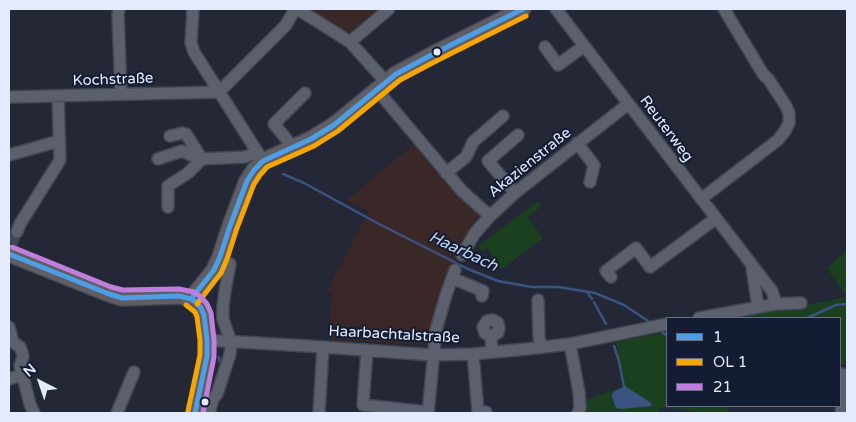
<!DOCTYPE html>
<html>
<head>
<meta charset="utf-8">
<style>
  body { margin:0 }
  #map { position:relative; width:856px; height:422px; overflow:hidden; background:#242836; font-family:"Varela Round",sans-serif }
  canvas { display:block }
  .frame { position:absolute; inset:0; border:10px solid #e4ebfc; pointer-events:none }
  .legend { position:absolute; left:666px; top:317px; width:175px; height:90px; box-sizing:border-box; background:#131c33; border:1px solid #676f83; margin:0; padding:6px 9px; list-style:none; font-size:15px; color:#e4ebfc }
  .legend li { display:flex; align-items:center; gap:10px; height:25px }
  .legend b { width:25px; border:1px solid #676f83 }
  .north { position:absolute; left:15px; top:357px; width:50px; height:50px; -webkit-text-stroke:4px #131c33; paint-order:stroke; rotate:319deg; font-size:14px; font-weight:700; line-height:20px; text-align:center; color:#e4ebfc }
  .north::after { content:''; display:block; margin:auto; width:18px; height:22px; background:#e4ebfc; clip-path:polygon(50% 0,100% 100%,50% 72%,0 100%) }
</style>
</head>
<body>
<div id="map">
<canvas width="856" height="422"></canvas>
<div class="frame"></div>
<ul class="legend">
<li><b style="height:6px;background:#4d9ee5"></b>1</li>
<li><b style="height:6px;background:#f7a600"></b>OL 1</li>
<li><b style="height:6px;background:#c07fdc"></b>21</li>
</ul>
<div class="north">N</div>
</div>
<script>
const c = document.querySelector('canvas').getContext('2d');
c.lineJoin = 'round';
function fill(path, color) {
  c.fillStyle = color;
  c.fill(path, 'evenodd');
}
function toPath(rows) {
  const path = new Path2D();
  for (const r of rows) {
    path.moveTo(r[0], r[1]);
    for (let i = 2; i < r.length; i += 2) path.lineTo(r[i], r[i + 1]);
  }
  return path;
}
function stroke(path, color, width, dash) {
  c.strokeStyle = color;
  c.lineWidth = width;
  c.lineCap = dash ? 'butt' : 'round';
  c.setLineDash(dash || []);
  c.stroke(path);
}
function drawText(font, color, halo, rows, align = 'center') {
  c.font = font + ' "Varela Round",sans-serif';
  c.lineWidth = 4;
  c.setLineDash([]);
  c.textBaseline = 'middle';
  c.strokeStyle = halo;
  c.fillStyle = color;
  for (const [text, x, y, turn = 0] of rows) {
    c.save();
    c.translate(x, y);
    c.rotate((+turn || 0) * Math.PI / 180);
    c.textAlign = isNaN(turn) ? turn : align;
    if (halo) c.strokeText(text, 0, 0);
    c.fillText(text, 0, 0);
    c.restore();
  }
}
const education = toPath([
  [310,9,380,9,356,30,350,32,345,32],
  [414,144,458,197,479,215,479,217,465,237,445,279,436,303,428,342,424,345,329,339,332,291,327,291,369,211,347,200]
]);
const green = toPath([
  [538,201,542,206,527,217,543,238,502,269,487,248,482,251,478,246],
  [847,250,847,364,840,364,840,318,738,318,847,297,827,268],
  [667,332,667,406,729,406,728,413,712,413,660,407,658,413,584,413,586,400,625,386,616,342]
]);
const water = toPath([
  [625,386,651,403,652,406,621,409,616,408,612,397,612,394,615,391]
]);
const stream = toPath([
  [283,174,304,183,379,224,468,269,498,281,532,287,558,287,595,293,624,305,651,323],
  [587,292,592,299],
  [594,302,606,324],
  [807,318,836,305,847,304],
  [659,329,667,336],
  [614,346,619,361,624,387],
  [219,361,219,357]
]);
const minorTunnel = toPath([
  [12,244,17,232]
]);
const minor = toPath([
  [119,9,118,14,121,94],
  [193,9,191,43,194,52,263,161],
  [297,9,320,23,350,42,386,82],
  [556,9,772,291,776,304],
  [350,42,389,9],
  [545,47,558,65,584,46],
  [377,90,462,191,490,216],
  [219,92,286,25,295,9],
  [9,97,219,92],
  [170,136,182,133,186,134,200,156,200,159],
  [577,143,594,165,590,182],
  [293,147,274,124,305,93],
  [9,155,59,141],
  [158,159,182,151,200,159],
  [446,173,466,157,473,142,503,116],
  [515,193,488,161,518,135],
  [701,199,778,140,785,131,789,123,789,113,786,106,769,80,763,74,724,9],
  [168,207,168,186,188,173,199,162,200,159,244,157,258,153],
  [17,232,20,224,60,160,58,96],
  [462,255,475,233,490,216,515,193,628,104],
  [752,268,758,307],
  [611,277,606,271,636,248,650,267,715,219],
  [452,278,483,291,482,296],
  [538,300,539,337,541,347],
  [699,318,776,304,801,303],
  [9,327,13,342,20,347,22,352,23,357,20,366,30,404,34,413],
  [491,336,485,333,483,327,487,321,493,320,498,323,499,328,498,333,491,336,492,352],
  [207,340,323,347,432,355,473,354,527,349,570,344,667,324],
  [570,344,579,392,580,408,578,413],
  [367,350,363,405,428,412],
  [473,354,478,412,486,412,486,413],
  [842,374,843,398],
  [9,379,22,375],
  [840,399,843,398,841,413],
  [117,413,134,372],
  [209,413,213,399,217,394,230,354,231,342,223,319,223,306,225,291,230,264],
  [319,413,323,347],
  [428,413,436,330,446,295,455,270]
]);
const major = toPath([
  [9,254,109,294,122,298,179,296,191,299,196,302,201,308,204,315,207,340,207,356,203,377,195,413],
  [191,299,214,270,220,257,230,226,247,181,254,170,263,161,311,139,334,125,396,74,437,52,523,9]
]);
const bus1 = toPath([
  [9,254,109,294,122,298,179,296,191,299,196,302,201,308,204,315,207,340,207,356,195,413],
  [191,299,214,270,220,257,230,226,247,181,254,170,263,161,311,139,334,125,396,74,437,52,523,9]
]);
const bus2 = toPath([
  [197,304,221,273,227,259,237,228,254,184,260,175,267,167,314,146,338,131,400,80,440,59,526,16],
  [186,305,195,312,197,317,200,340,200,355,188,411]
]);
const bus3 = toPath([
  [12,247,111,287,123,290,179,289,194,292,201,297,207,304,211,313,214,340,214,357,203,413]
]);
const markers = [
  [437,52,4.5,"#e4ebfc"],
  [205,402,4.5,"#e4ebfc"]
];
const streetNames = [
  ["Kochstraße",113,80,-2],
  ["Reuterweg",666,129,53],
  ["Akazienstraße",530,163,-39],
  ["Haarbachtalstraße",394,335,3]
];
const waterNames = [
  ["Haarbach",463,252,25]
];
fill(education, '#392827');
fill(green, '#1a4020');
fill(water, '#3a547f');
stroke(stream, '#3a547f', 2.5);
stroke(minorTunnel, '#414554', 11, [11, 5.5]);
stroke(minor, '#424552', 14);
stroke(major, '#424552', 18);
stroke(minor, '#5b606c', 11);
stroke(major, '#605e64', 15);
stroke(bus1, '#4d9ee5', 5);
stroke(bus2, '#f7a600', 5);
stroke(bus3, '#c07fdc', 5);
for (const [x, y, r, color] of markers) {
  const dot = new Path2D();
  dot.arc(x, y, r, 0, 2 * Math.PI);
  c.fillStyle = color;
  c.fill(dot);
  stroke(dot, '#131c33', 2);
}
drawText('15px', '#e4ebfc', '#131c33', streetNames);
drawText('italic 16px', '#c2d5f2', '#131c33', waterNames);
</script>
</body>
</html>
